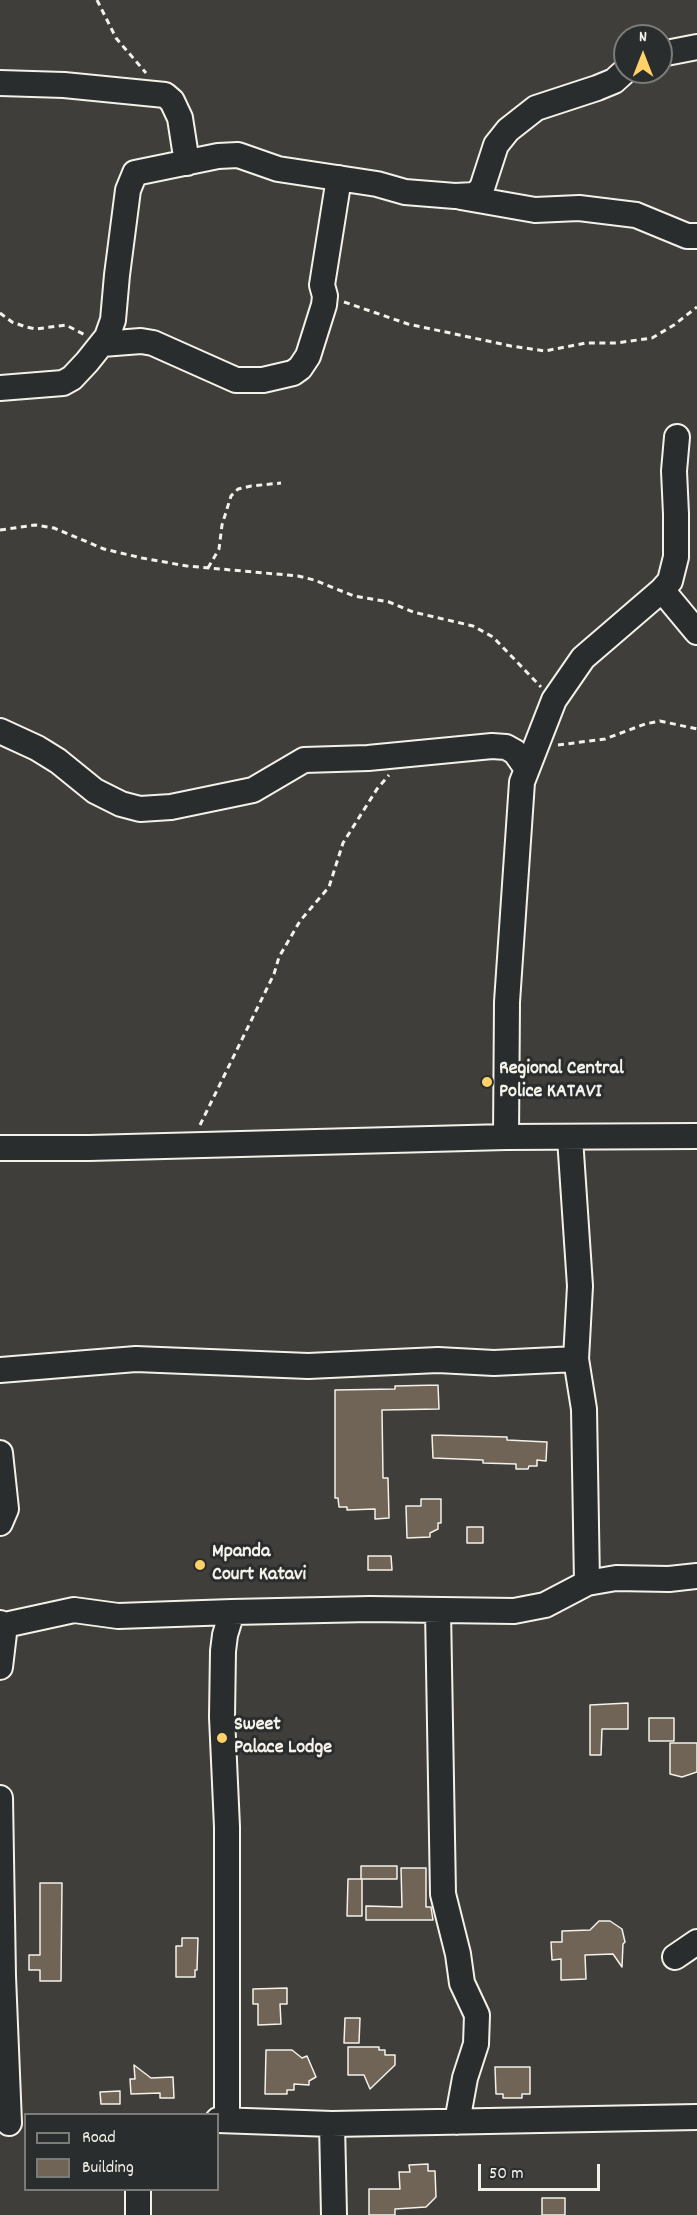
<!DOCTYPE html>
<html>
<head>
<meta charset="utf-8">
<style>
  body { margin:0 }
  #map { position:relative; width:697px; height:2215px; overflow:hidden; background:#3f3e3a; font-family:Dekko,sans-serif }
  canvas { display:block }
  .legend { position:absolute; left:24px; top:2113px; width:195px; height:78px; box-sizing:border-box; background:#2a2d2e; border:2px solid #7b7b78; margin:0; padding:8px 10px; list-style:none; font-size:18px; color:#f4f1e8 }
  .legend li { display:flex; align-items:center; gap:12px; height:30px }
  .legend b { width:30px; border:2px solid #7b7b78 }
  .north { position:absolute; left:613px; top:24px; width:60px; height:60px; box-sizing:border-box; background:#2a2d2e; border:2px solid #7b7b78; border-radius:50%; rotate:0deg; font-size:16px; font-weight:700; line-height:24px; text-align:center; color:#f4f1e8 }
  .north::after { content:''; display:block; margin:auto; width:21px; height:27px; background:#ffd166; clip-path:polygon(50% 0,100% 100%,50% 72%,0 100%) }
  .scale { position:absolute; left:478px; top:2164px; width:122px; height:27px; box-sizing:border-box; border:3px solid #f4f1e8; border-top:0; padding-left:8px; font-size:18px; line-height:21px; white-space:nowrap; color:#f4f1e8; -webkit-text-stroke:4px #2a2d2e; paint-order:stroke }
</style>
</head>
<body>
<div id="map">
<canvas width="697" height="2215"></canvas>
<ul class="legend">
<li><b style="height:8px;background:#2a2d2e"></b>Road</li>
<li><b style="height:16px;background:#6f6456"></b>Building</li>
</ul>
<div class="north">N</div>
<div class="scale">50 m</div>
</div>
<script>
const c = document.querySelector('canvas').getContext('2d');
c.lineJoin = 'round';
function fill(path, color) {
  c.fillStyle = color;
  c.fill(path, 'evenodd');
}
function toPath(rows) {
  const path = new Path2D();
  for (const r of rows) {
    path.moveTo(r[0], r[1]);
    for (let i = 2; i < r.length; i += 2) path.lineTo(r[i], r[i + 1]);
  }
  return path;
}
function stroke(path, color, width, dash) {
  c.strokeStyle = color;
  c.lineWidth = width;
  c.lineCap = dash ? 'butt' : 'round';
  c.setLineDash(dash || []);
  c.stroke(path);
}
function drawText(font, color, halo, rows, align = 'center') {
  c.font = font + ' Dekko,sans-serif';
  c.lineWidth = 6;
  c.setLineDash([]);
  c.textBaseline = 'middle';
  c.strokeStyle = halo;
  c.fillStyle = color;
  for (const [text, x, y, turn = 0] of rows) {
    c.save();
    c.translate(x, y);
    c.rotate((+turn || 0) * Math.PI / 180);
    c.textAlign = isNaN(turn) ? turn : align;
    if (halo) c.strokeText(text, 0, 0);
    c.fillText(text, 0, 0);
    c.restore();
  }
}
const building = toPath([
  [438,1385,439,1409,382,1410,383,1478,388,1478,389,1518,375,1519,375,1509,347,1510,347,1507,339,1507,338,1498,335,1498,335,1390,395,1389,395,1386,438,1385],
  [432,1435,507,1437,507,1440,547,1442,546,1461,537,1460,537,1466,529,1466,528,1469,516,1469,516,1464,483,1463,483,1460,433,1458,432,1435],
  [421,1499,441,1499,441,1523,438,1523,438,1529,430,1533,430,1537,407,1538,406,1506,421,1506,421,1499],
  [467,1527,483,1527,483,1543,467,1543,467,1527],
  [368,1556,391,1556,392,1570,368,1570,368,1556],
  [628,1703,628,1729,602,1729,601,1755,590,1755,590,1705,628,1703],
  [649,1718,674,1718,674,1741,649,1741,649,1718],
  [670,1743,697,1743,697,1772,682,1777,670,1774,670,1743],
  [361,1866,397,1866,397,1879,361,1879,361,1866],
  [401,1868,426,1868,426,1907,431,1907,433,1920,366,1920,366,1906,402,1907,401,1868],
  [348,1879,362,1879,362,1916,347,1916,348,1879],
  [40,1883,62,1883,61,1981,40,1981,40,1970,29,1970,29,1955,40,1955,40,1883],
  [599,1921,610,1921,622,1929,625,1942,623,1944,622,1967,613,1954,585,1955,586,1979,561,1980,561,1959,552,1960,551,1942,562,1942,562,1931,590,1930,599,1921],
  [182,1938,198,1938,197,1970,195,1970,195,1977,176,1977,176,1946,182,1946,182,1938],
  [287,1988,287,2004,280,2004,281,2024,258,2025,258,2004,253,2004,253,1989,287,1988],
  [345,2018,360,2018,359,2043,344,2043,345,2018],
  [348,2047,379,2047,379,2050,385,2050,385,2055,395,2055,395,2065,370,2089,364,2075,348,2075,348,2047],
  [266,2050,292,2050,302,2058,307,2056,316,2077,309,2081,309,2085,294,2084,294,2090,287,2090,287,2094,265,2094,266,2050],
  [134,2065,151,2078,173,2077,174,2098,160,2098,160,2093,131,2094,130,2079,135,2079,134,2065],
  [495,2067,530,2067,530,2094,522,2094,522,2098,503,2098,503,2094,496,2094,495,2067],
  [120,2091,120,2104,101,2104,100,2092,120,2091],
  [428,2164,428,2171,435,2171,436,2197,426,2207,395,2209,395,2215,369,2215,369,2189,400,2189,399,2172,410,2172,409,2165,428,2164],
  [542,2198,565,2198,565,2215,542,2215,542,2198]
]);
const path = toPath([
  [97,0,116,38,146,73],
  [344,302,408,324,511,346,545,351,586,343,616,343,652,338,674,325,697,307],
  [0,313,12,322,26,327,36,329,66,325,85,335],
  [0,530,35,525,54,528,104,549,142,558,187,566,298,576,314,580,354,596,389,602,413,612,473,626,493,637,541,687],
  [208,568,219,549,222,525,231,496,238,489,251,486,281,483],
  [558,745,605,739,645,724,660,721,697,729],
  [200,1125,274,974,279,957,300,921,329,887,343,843,377,789,389,775]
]);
const minor = toPath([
  [661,54,697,47],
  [0,83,64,85,165,95,172,101,180,118,187,163],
  [461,197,535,210,579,208,636,215,687,236,697,236],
  [102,344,141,341,153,343,236,380,263,380,293,373,300,368,308,356,324,305,325,296,322,285,339,178],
  [0,388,63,383,72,378,87,362,107,337,113,320,117,275,128,190,135,173,218,156,238,155,278,169,377,184,405,192,455,196,475,195,482,188,496,145,508,130,536,108,597,88,614,81,625,71],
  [662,590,697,632],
  [0,731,37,748,58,761,95,791,121,804,140,809,171,807,253,790,304,760,368,758,492,746,506,747,515,752,527,769],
  [506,1137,507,1002,522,782,554,700,583,658,662,590,670,581,676,557,676,514,674,471,677,437],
  [0,1148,89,1148,506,1137,697,1136],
  [0,1370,136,1359,308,1366,438,1360,494,1363,576,1359],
  [0,1453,6,1509,0,1523],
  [587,1583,616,1578,669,1579,697,1576],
  [438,1610,443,1894,458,1954,462,1983,477,2015,476,2044,465,2078,457,2122],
  [0,1623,5,1625,74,1610,118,1616,232,1612,370,1609,514,1611,545,1605,587,1583,584,1409,576,1359,580,1286,570,1138],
  [0,1667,5,1625],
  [0,1798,3,1976,9,2123],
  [675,1957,697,1942],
  [227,2119,227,1827,222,1717,223,1651,225,1635,232,1612],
  [218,2120,332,2124,697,2117],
  [332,2124,334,2215],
  [138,2190,138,2215]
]);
const markers = [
  [487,1082,6,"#ffd166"],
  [200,1565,6,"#ffd166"],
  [222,1738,6,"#ffd166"]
];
const poiNames = [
  ["Regional Central",499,1070],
  ["Police KATAVI",499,1093],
  ["Mpanda",212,1553],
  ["Court Katavi",212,1576],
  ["Sweet",234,1726],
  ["Palace Lodge",234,1749]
];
fill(building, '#6f6456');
stroke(building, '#f4f1e8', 1.5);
stroke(minor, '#f4f1e8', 28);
stroke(path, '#f4f1e8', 3, [6, 4.5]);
stroke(minor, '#2a2d2e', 24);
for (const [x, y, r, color] of markers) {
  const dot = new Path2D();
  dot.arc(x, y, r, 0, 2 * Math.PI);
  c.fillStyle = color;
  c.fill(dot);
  stroke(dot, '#2a2d2e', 2);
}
drawText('bold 20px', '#f4f1e8', '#2a2d2e', poiNames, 'left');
</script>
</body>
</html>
